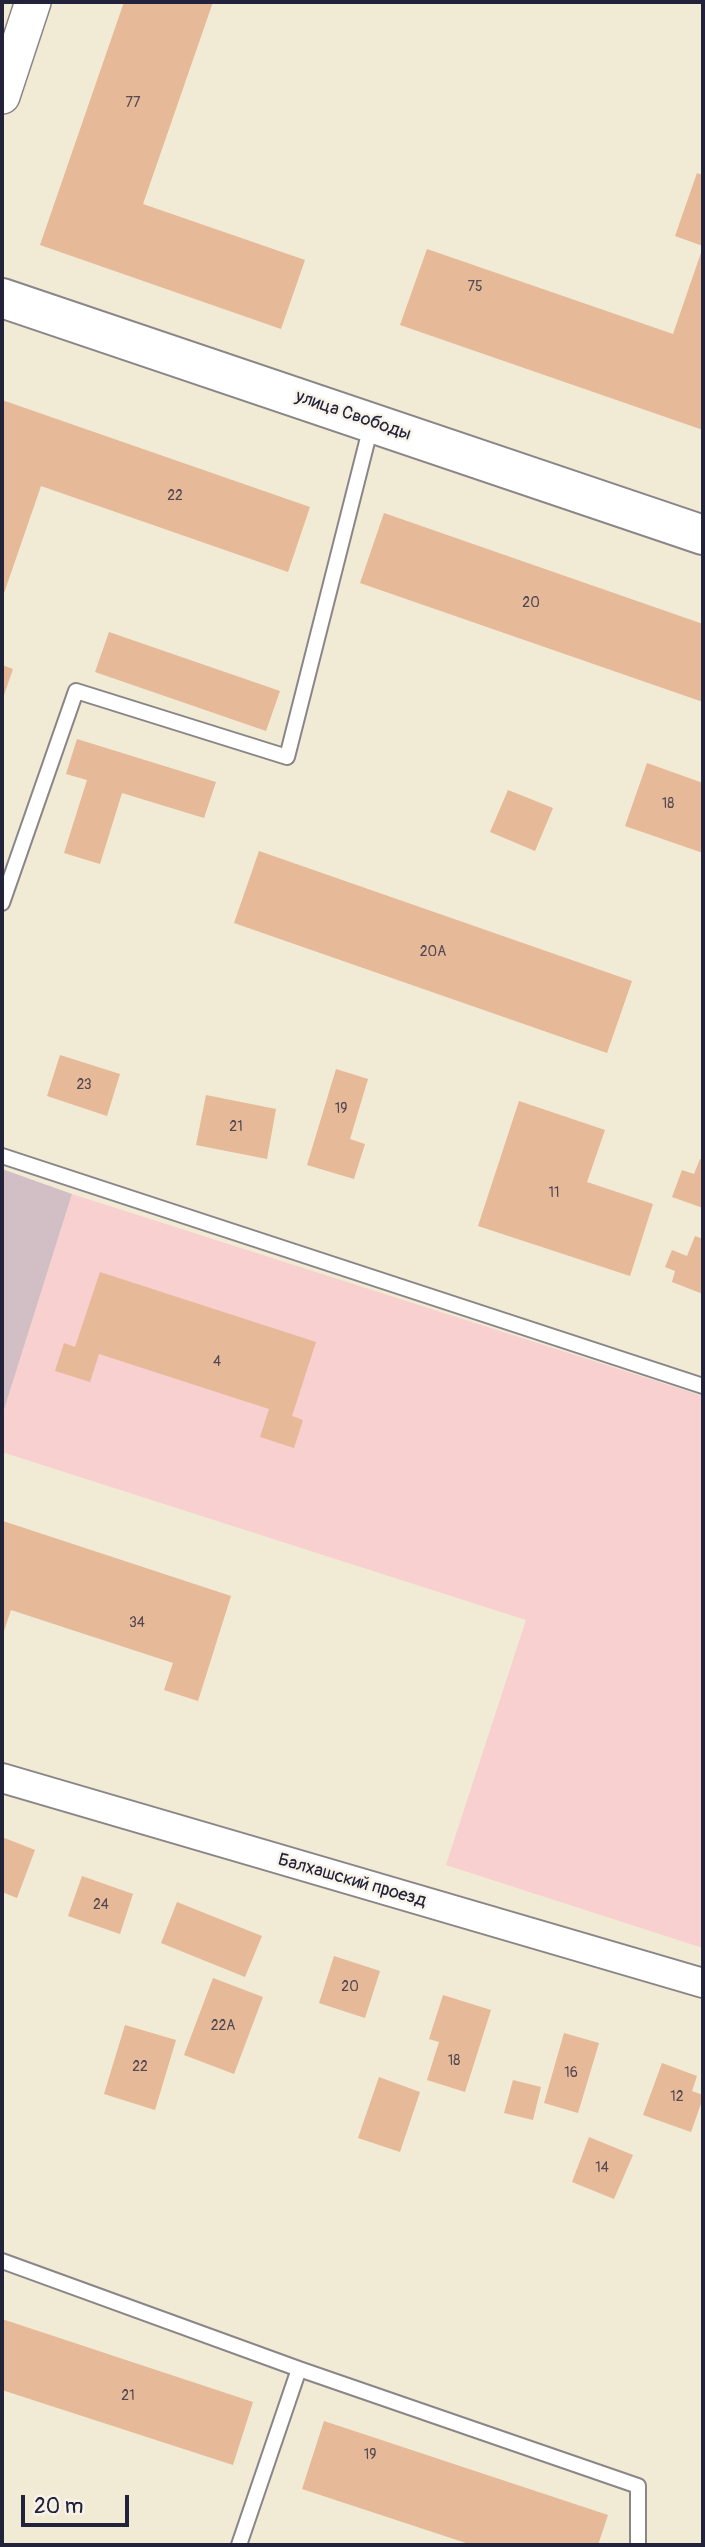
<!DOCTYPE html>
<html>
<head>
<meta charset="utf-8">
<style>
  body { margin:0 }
  #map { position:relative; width:705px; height:2547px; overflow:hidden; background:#f1ead4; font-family:Pangolin,sans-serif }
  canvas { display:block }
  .frame { position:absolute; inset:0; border:4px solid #22223b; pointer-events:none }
  .scale { position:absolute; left:21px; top:2495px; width:108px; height:32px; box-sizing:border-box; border:4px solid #22223b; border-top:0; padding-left:9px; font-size:21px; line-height:24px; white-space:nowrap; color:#22223b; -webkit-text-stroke:5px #f7f3e8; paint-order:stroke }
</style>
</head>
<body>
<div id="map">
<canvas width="705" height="2547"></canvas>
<div class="frame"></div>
<div class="scale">20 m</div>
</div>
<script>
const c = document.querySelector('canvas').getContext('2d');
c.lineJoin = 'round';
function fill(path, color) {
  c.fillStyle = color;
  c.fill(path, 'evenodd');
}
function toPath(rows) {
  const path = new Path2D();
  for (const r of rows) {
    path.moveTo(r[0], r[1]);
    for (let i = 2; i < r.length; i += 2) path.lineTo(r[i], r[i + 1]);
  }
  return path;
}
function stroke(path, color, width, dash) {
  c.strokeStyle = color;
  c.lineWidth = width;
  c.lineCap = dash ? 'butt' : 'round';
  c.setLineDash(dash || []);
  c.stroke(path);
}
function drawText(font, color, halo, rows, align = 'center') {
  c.font = font + ' Pangolin,sans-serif';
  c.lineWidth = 5;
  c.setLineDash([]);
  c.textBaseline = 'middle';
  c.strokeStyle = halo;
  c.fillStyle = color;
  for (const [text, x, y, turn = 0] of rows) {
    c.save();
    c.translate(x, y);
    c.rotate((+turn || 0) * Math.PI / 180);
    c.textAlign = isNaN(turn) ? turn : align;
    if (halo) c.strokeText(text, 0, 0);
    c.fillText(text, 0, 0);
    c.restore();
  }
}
const built = toPath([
  [72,1194,703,1396,703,1948,446,1865,526,1620,2,1452,2,1416]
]);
const industrial = toPath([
  [2,1169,72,1194,2,1416]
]);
const building = toPath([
  [124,2,213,2,143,204,305,260,281,329,40,245],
  [697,173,703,175,703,246,675,236],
  [703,247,703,430,400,325,427,249,673,334],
  [2,400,310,507,288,572,41,486,2,599],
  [384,513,703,624,703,702,360,583],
  [109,632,280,691,266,731,95,672],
  [2,665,13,669,2,701],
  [77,739,216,782,204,818,122,793,100,864,64,853,87,780,66,774],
  [647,763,703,783,703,853,625,826],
  [508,790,553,808,535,851,490,832],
  [259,851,632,981,607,1053,234,923],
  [60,1055,120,1074,107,1116,47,1096],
  [336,1069,368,1079,350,1139,365,1144,354,1179,307,1165],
  [206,1095,276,1109,267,1159,196,1145],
  [519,1101,605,1130,587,1182,653,1204,630,1276,478,1226],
  [700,1159,703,1160,703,1208,672,1197,682,1170,694,1174],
  [695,1236,703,1239,703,1294,672,1282,675,1271,665,1267,672,1250,687,1256],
  [100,1272,316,1342,292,1416,303,1420,294,1448,260,1437,269,1409,99,1354,90,1382,55,1371,64,1343,75,1347],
  [3,1521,231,1596,198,1701,164,1690,173,1663,11,1610,2,1637],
  [2,1837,35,1850,17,1898,2,1892],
  [82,1876,133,1894,120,1934,68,1916],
  [177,1902,262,1936,245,1977,161,1943],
  [334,1956,380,1971,365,2018,319,2003],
  [213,1978,263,1997,234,2074,184,2055],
  [443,1995,491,2010,465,2092,427,2080,439,2042,429,2039],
  [125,2025,176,2040,155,2110,104,2094],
  [564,2033,599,2043,578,2113,544,2103],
  [662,2063,697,2076,692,2091,703,2095,703,2098,691,2132,643,2115],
  [379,2077,420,2092,400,2152,358,2138],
  [513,2080,541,2087,533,2120,504,2113],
  [589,2137,633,2155,614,2199,572,2182],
  [2,2319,253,2402,233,2465,2,2390],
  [324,2421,608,2515,598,2545,472,2545,302,2489]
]);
const service = toPath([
  [2,903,76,691,287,757,371,426],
  [2,1156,703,1386],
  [2,2261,299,2369],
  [239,2545,299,2369,638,2486,638,2545]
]);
const minor = toPath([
  [2,1778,703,1983]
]);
const tertiary = toPath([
  [2,96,33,2]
]);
const secondary = toPath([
  [2,298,703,535]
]);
const numberNames = [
  ["77",133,103],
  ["75",475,287],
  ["22",175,496],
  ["20",531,603],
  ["18",668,804],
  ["20А",433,952],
  ["23",84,1085],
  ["19",341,1109],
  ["21",236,1127],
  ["11",554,1193],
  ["4",217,1362],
  ["34",137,1623],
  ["24",101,1905],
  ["20",350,1987],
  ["22А",223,2026],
  ["18",454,2061],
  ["22",140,2067],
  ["16",571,2073],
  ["12",677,2097],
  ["14",602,2168],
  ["21",128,2396],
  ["19",370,2455]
];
const streetNames = [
  ["улица Свободы",353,416,19],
  ["Балхашский проезд",352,1881,16]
];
fill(built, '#f7d0cf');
fill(industrial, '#d2bec5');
fill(building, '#e6b998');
stroke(service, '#8a8688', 18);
stroke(minor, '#8a8688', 32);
stroke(tertiary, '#8a8688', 38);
stroke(secondary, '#8a8688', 42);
stroke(service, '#fff', 14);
stroke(minor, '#fff', 28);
stroke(tertiary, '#fff', 35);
stroke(secondary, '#fff', 38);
drawText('14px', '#534852', null, numberNames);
drawText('18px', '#22223b', '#f7f3e8', streetNames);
</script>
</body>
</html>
